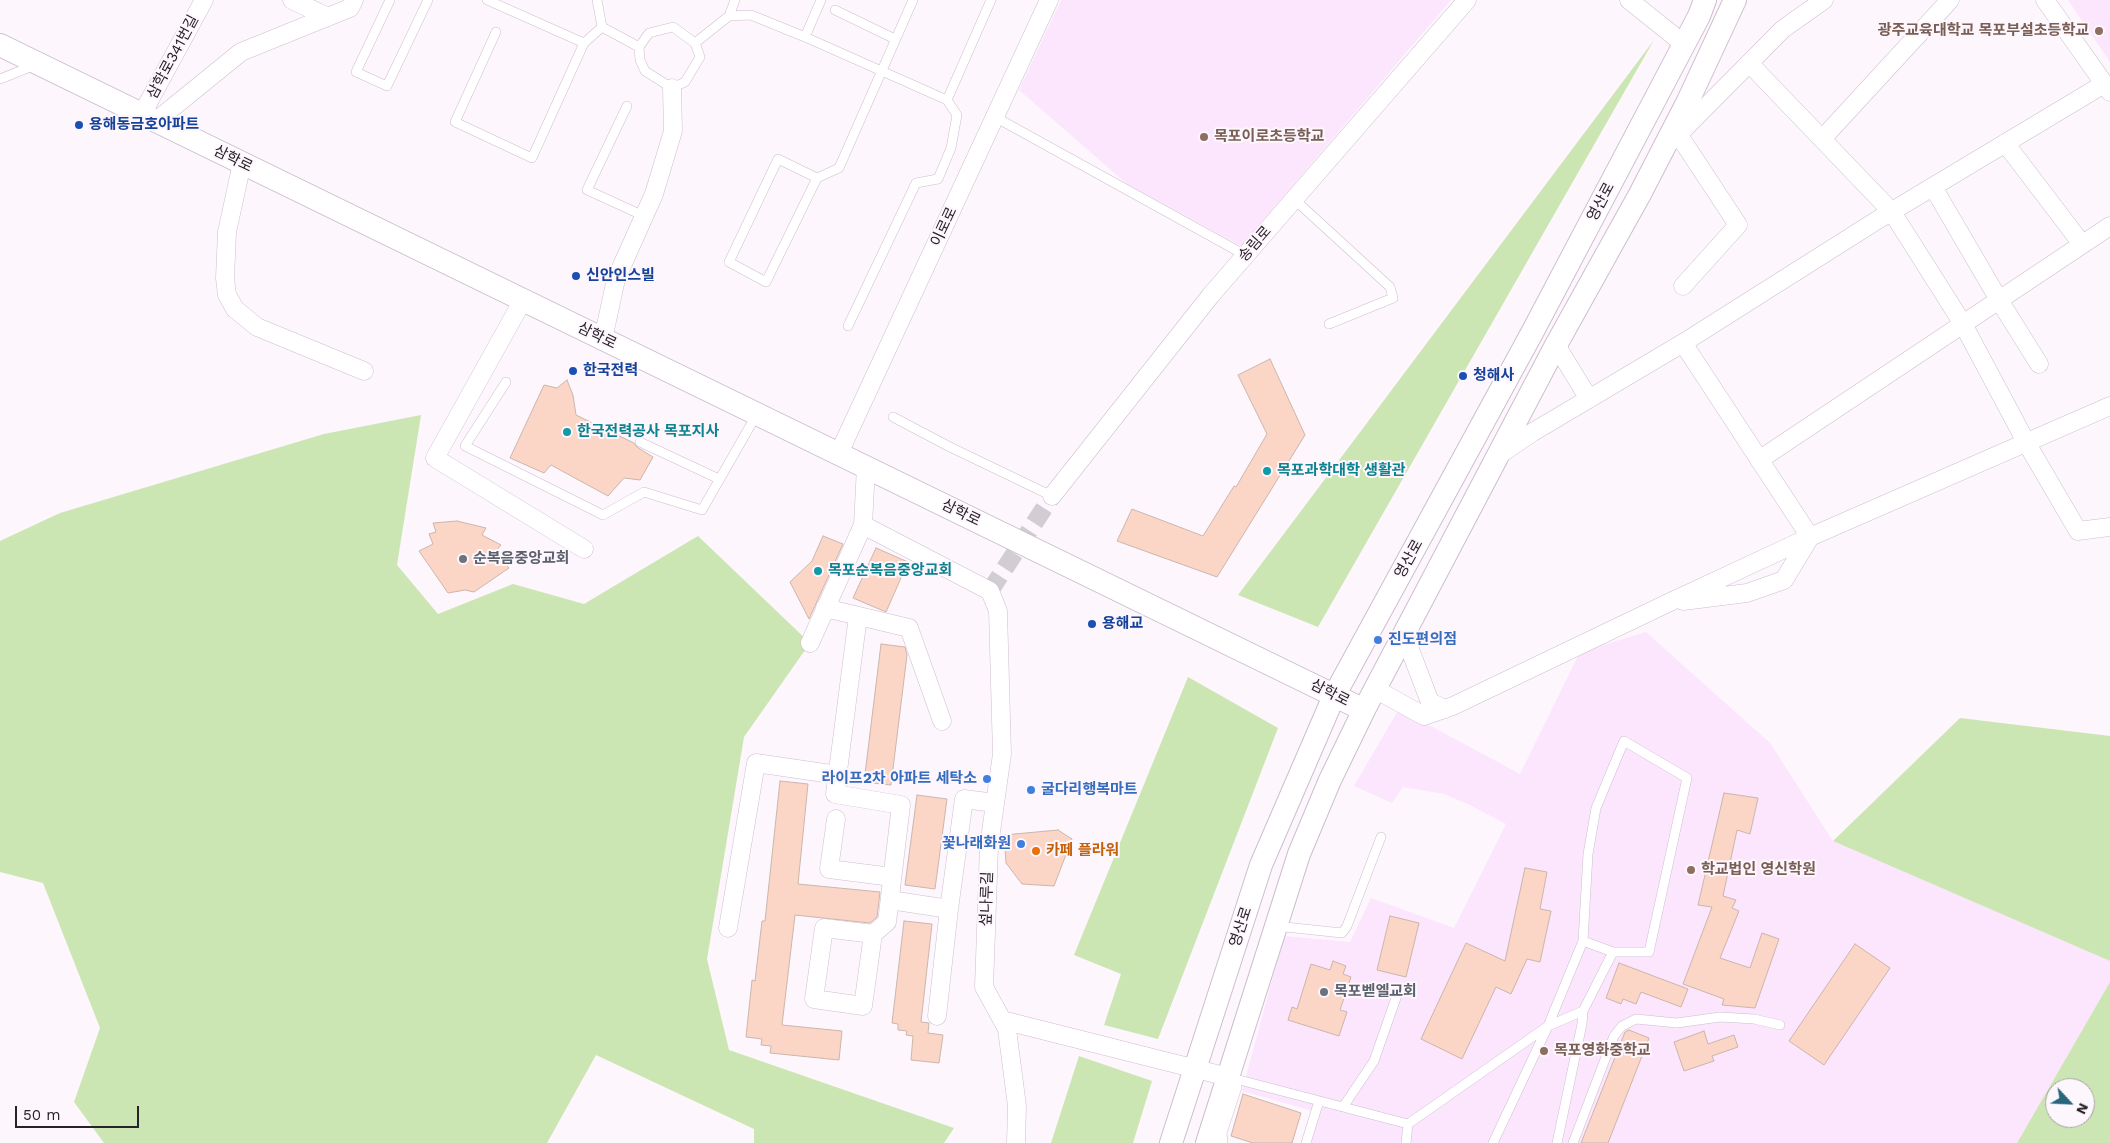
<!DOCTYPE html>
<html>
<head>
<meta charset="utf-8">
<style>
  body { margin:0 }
  #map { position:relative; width:2110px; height:1143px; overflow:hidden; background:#fdf6fd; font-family:"Work Sans",sans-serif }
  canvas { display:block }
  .north { position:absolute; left:2045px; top:1078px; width:50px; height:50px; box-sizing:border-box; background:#fdf6fd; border:1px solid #a8a1a8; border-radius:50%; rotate:115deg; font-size:14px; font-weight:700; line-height:20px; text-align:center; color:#282229 }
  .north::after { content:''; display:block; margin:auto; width:18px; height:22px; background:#28647c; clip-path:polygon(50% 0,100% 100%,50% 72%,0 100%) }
  .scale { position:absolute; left:15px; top:1106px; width:124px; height:22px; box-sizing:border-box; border:2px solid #282229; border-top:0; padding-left:6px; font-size:15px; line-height:18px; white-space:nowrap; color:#282229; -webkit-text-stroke:4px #fdf6fd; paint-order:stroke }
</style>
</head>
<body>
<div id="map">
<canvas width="2110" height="1143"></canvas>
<div class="north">N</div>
<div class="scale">50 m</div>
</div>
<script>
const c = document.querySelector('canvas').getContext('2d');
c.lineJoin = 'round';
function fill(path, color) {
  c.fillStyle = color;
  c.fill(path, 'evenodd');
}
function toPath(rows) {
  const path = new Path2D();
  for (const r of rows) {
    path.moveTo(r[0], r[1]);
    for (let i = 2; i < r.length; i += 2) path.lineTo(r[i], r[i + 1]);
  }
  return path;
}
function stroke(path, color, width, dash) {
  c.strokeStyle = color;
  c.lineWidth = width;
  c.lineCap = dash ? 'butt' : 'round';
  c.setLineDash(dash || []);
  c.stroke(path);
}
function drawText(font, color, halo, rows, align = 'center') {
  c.font = font + ' "Work Sans","Noto Sans KR",sans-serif';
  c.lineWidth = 4;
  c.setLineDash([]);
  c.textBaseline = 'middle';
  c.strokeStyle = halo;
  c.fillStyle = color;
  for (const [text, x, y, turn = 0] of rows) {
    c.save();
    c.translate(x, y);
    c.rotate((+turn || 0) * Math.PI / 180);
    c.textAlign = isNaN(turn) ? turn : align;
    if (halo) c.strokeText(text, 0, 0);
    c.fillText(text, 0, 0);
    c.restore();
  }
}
const built = toPath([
  [1061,0,1451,0,1241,246,1127,184,1019,90],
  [2068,0,2110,0,2110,62],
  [1646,632,1770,743,1833,841,2110,961,2110,982,2017,1143,1309,1143,1320,1113,1242,1091,1284,936,1350,942,1371,898,1454,928,1506,824,1470,805,1444,794,1403,787,1392,803,1354,786,1399,709,1520,774,1580,652]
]);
const green = toPath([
  [1654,40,1318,627,1238,595],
  [421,415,397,565,438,614,513,584,584,604,698,536,810,643,744,737,707,959,729,1050,954,1128,944,1143,754,1143,754,1129,596,1055,547,1143,104,1143,74,1102,100,1028,43,883,0,872,0,541,60,513,324,434],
  [1188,677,1278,728,1158,1039,1104,1025,1121,974,1074,955],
  [1960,718,2110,736,2110,961,1833,841],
  [2110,982,2110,1143,2017,1143],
  [2055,1088,2085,1088,2085,1118,2055,1118],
  [1079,1056,1152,1081,1133,1143,1051,1143]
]);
const building = toPath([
  [1270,359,1305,435,1217,577,1117,541,1132,509,1203,536,1234,486,1236,487,1267,434,1238,375,1270,359],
  [567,380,573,395,576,415,634,443,637,447,653,457,640,480,624,478,608,496,551,465,544,473,510,458,544,385,557,388,567,380],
  [457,521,486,528,482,535,501,545,495,552,509,568,474,592,465,590,448,593,419,551,433,544,429,534,436,532,433,523,457,521],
  [823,536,843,544,809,619,790,582,812,561,823,536],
  [876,548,908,562,886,612,853,598,876,548],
  [881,644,905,647,907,655,891,785,864,782,881,644],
  [780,781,808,784,798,884,880,892,877,917,870,923,795,915,782,1025,842,1031,839,1060,770,1053,771,1046,761,1045,762,1039,746,1037,752,980,755,981,762,921,765,921,780,781],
  [1724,793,1758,798,1750,834,1737,830,1723,896,1736,900,1732,908,1739,911,1720,958,1750,968,1762,933,1779,939,1755,1008,1722,1005,1724,999,1683,984,1712,907,1698,905,1724,793],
  [917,795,947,799,935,889,905,885,917,795],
  [1058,830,1072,839,1054,886,1022,884,1006,863,1004,835,1058,830],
  [1525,868,1547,872,1540,909,1551,911,1540,962,1527,959,1511,994,1496,987,1462,1059,1421,1039,1466,943,1505,961,1525,868],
  [1390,916,1419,923,1406,977,1377,970,1390,916],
  [904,921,932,924,921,1022,929,1023,928,1033,943,1035,939,1063,911,1060,913,1036,906,1035,907,1031,898,1030,898,1024,892,1023,904,921],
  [1855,944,1890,968,1824,1065,1789,1041,1855,944],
  [1333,961,1346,966,1343,974,1351,977,1340,1010,1347,1012,1339,1036,1288,1020,1292,1007,1297,1009,1311,964,1330,970,1333,961],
  [1619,963,1688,989,1681,1007,1641,992,1636,1004,1623,999,1621,1004,1606,998,1619,963],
  [1629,1030,1649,1038,1608,1143,1581,1143,1625,1032,1629,1030],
  [1704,1031,1708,1044,1734,1035,1738,1047,1712,1056,1714,1061,1684,1071,1674,1042,1704,1031],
  [1243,1094,1301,1113,1292,1143,1253,1143,1231,1136,1243,1094]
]);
const minorTunnel = toPath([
  [990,591,1052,496]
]);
const service = toPath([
  [390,0,356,72,387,86,428,0],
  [487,0,584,43,532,158,455,122,496,32],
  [835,10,895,39],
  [729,16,751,15,805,37,947,100,957,115,951,148,938,179,916,183,848,326],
  [602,27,639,47,649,33,673,27,695,43,700,57,685,82,672,88,645,71,640,60,639,47],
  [805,37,821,0],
  [584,43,602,27,597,0],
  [695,43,729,16,735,0],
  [0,79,35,65],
  [947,100,991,0],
  [627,106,587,190,644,216],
  [995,117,1245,255],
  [817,178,778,159,729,262,766,282,817,178,839,168,913,0],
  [1294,199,1390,287,1393,298,1329,324],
  [506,382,465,446,603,515,644,492,702,510,757,414],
  [893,417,950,447,1052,496],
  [640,442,719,479],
  [1276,926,1342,933,1347,926,1381,837],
  [1228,1077,1408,1124,1406,1143],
  [1343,1107,1374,1061,1397,995],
  [1408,1124,1548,1026,1583,1011,1613,952,1649,952,1687,778,1624,741,1596,808,1588,854,1583,941,1613,952],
  [1223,1143,1222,1133,1237,1087],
  [1306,1143,1319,1101],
  [1493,1143,1548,1026,1583,941],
  [1557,1143,1582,1024,1583,1011],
  [1573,1143,1614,1036,1622,1026,1636,1019,1677,1023,1720,1017,1754,1019,1780,1025]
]);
const minor = toPath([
  [292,0,328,17],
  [1629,0,1684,44],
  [2045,0,2110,92],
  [1749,63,1892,212,1963,324,2026,442,2078,531,2110,527],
  [142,114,204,0],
  [156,121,241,52,350,8,354,0],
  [1678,134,1738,225,1683,286],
  [1822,139,1950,0],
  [1673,140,1783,29,1824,0],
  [2005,143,2082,244],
  [242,163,227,232,225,278,227,295,235,309,257,327,364,371],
  [1933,187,1999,300,2039,364],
  [523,300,435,458,584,549],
  [603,339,616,279,654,194,673,131,672,88],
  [1683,343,1879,219,2104,84],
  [1556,345,1589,399],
  [839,453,1049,0],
  [1759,460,2110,226],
  [866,467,863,525,990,591,998,611,1002,754,989,846,984,987,1007,1029,1017,1106,1016,1143],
  [1052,496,1211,295,1467,0],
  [1683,601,1747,593,1784,580,1810,537,2110,406],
  [825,608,909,628,942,721],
  [858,616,835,794,901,805,887,922,873,934,863,1006,814,999,824,928,873,934],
  [1404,634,1430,702,1445,709],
  [810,643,863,525],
  [1375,689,1424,716,1453,706,1668,603,1810,537,1683,343,1533,432,1499,455],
  [836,819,829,869,892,877],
  [890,900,949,909,937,1016],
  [949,909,964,799,995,803],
  [728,928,756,763,838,775],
  [1002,1020,1228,1077]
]);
const tertiary = toPath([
  [0,45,1364,710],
  [1171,1143,1261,865,1334,696,1533,331,1699,16,1705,0],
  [1207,1143,1299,854,1330,780,1364,710,1556,345,1640,194,1688,101,1735,0]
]);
const markers = [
  [2099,31,5,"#8d6e63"],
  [79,125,5,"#1a4fb4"],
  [1204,137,5,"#8d6e63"],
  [576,276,5,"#1a4fb4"],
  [573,371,5,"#1a4fb4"],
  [1463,376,5,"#1a4fb4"],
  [567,432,5,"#0f9aa8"],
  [1267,471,5,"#0f9aa8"],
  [463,559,5,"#6b7280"],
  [818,571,5,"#0f9aa8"],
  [1092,624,5,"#1a4fb4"],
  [1378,640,5,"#3f7fe0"],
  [987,779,5,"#3f7fe0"],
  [1031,790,5,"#3f7fe0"],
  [1021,844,5,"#3f7fe0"],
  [1036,851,5,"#e8710a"],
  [1691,870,5,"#8d6e63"],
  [1324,992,5,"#6b7280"],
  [1544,1051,5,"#8d6e63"]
];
const educationNames = [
  ["광주교육대학교 목포부설초등학교",2089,31,"right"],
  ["목포이로초등학교",1214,137],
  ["학교법인 영신학원",1701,870],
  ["목포영화중학교",1554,1051]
];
const streetNames = [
  ["삼학로341번길",173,57,-62],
  ["삼학로",233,159,26],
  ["영산로",1601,202,-62],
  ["이로로",944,227,-65],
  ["송림로",1255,244,-49],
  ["삼학로",597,336,26],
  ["삼학로",961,513,26],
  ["영산로",1409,559,-61],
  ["삼학로",1330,693,27],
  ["섶나루길",987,899,-88],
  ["영산로",1241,927,-72]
];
const transitNames = [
  ["용해동금호아파트",89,125],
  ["신안인스빌",586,276],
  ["한국전력",583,371],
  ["청해사",1473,376],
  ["용해교",1102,624]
];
const cultureNames = [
  ["한국전력공사 목포지사",577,432],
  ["목포과학대학 생활관",1277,471],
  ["목포순복음중앙교회",828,571]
];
const worshipNames = [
  ["순복음중앙교회",473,559],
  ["목포벧엘교회",1334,992]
];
const shopNames = [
  ["진도편의점",1388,640],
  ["라이프2차 아파트 세탁소",977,779,"right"],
  ["굴다리행복마트",1041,790],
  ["꽃나래화원",1011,844,"right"]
];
const foodNames = [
  ["카페 플라워",1046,851]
];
fill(built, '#fbe6fd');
fill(green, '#cce6b3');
fill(building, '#fbd5c5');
stroke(building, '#cbb6ad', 1);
stroke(minorTunnel, '#d2ccd3', 18, [18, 9]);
stroke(service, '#cdbece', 10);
stroke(minor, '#cdbece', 19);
stroke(tertiary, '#cdbece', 24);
stroke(service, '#fff', 9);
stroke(minor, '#fff', 18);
stroke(tertiary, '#fff', 22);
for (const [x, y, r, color] of markers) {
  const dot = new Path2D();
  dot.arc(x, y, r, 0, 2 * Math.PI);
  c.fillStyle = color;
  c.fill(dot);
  stroke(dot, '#fdf6fd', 2);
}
drawText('bold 15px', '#785e54', '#fdf6fd', educationNames, 'left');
drawText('15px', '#282229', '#fdf6fd', streetNames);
drawText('bold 15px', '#164399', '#fdf6fd', transitNames, 'left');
drawText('bold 15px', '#0d838f', '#fdf6fd', cultureNames, 'left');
drawText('bold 15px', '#5b616d', '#fdf6fd', worshipNames, 'left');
drawText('bold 15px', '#366cbe', '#fdf6fd', shopNames, 'left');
drawText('bold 15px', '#c56008', '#fdf6fd', foodNames, 'left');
</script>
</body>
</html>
